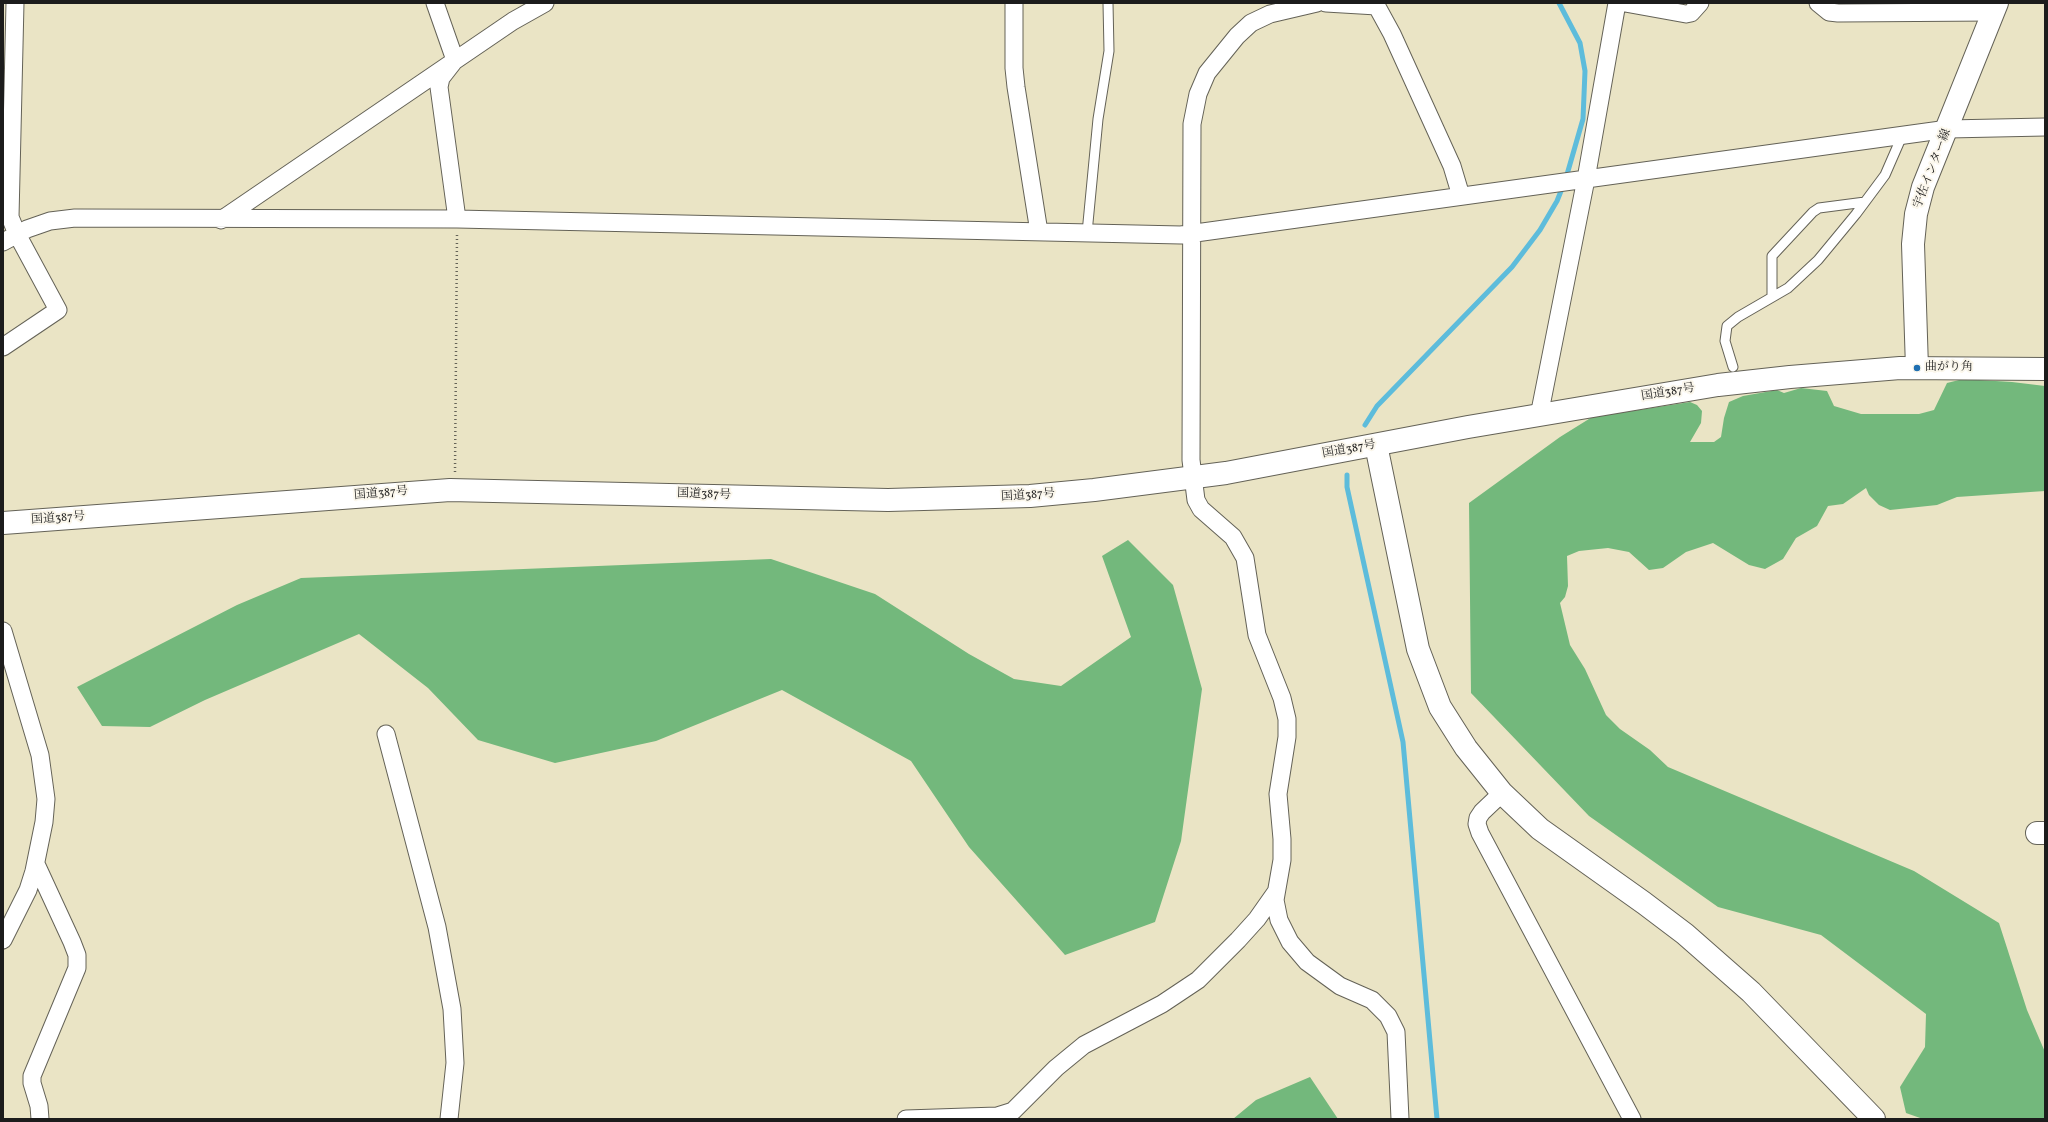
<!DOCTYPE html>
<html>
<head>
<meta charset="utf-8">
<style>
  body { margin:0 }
  #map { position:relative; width:2048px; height:1122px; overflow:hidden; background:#eae4c5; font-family:Vollkorn,serif }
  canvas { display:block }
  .frame { position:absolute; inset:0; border:4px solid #1c1c1c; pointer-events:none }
</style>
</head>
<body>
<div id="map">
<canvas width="2048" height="1122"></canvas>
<div class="frame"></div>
</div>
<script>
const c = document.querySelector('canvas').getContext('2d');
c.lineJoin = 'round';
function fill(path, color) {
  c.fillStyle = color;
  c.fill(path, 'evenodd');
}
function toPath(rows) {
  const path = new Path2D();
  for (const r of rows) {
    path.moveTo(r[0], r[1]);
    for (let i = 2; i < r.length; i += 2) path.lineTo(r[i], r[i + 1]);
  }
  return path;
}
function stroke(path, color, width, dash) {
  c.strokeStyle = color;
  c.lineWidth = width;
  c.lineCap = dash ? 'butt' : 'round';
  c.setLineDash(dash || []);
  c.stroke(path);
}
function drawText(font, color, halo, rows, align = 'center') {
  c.font = font + ' Vollkorn,"Noto Serif JP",serif';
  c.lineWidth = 4;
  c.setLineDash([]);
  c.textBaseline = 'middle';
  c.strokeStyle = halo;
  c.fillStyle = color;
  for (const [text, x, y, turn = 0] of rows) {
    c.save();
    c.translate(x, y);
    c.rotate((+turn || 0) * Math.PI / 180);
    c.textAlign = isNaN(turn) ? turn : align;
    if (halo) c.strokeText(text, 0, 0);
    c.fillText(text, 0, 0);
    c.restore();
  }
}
const forest = toPath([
  [1963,379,2012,382,2045,386,2045,491,1957,497,1937,505,1890,510,1879,505,1869,495,1866,488,1843,504,1828,506,1817,526,1796,538,1783,559,1765,569,1749,565,1713,543,1686,552,1663,568,1649,570,1629,552,1608,548,1579,551,1567,556,1568,586,1565,597,1560,603,1570,645,1585,669,1606,715,1620,729,1650,750,1668,767,1914,871,1999,923,2027,1010,2045,1052,2045,1119,1923,1119,1906,1113,1900,1087,1925,1047,1926,1014,1821,935,1718,907,1589,816,1471,693,1469,503,1560,437,1605,409,1619,413,1690,402,1697,405,1702,411,1701,423,1690,442,1714,442,1721,437,1724,418,1729,402,1743,396,1777,390,1784,393,1801,388,1827,391,1834,406,1861,414,1919,414,1934,410,1947,383],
  [1128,540,1173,585,1202,689,1181,841,1155,922,1065,955,969,847,911,761,782,690,656,741,555,763,478,740,428,688,359,634,205,700,150,727,102,726,77,687,237,605,301,578,771,559,875,594,969,654,1014,679,1061,686,1131,637,1102,556],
  [1310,1077,1338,1119,1233,1119,1256,1100]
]);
const stream = toPath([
  [1559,3,1580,43,1585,71,1583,119,1566,178],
  [1365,425,1377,406,1512,267,1540,230,1557,201,1563,186],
  [1347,475,1347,487,1403,742,1437,1119]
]);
const path = toPath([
  [455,472,457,235]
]);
const lane = toPath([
  [1087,233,1098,119,1109,51,1108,3],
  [1772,297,1772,256,1813,212,1819,208,1865,202],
  [1733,367,1725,341,1727,326,1738,317,1788,288,1818,260,1856,214,1885,175,1902,136]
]);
const street = toPath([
  [435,3,455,60,441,78,439,87,457,219],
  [1014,3,1014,68,1016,87,1039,232],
  [1317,3,1270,14,1251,23,1237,36,1207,73,1198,94,1192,124,1191,460,1196,500,1201,509,1233,537,1245,558,1257,635,1282,698,1287,719,1287,737,1278,794,1282,839,1282,860,1275,900,1279,920,1290,942,1307,962,1340,986,1372,1000,1388,1016,1396,1032,1400,1119],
  [1326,3,1377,6],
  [1375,3,1392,34,1452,166,1461,196],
  [1625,3,1686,14,1691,13,1700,3],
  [1818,3,1829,12,1838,13,1994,12],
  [221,220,513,21,545,3],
  [3,242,27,229,50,221,75,218,457,219,1181,235,1948,129,2045,127],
  [3,347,58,310,17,234,10,217,15,3],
  [1539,416,1586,179,1617,3],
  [3,631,40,755,46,799,44,822,34,871,28,890,3,940],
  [386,734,437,927,452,1009,455,1063,449,1119],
  [1502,793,1482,812,1478,818,1477,824,1480,833,1632,1119],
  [36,864,72,942,77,955,77,968,32,1076,32,1083,39,1106,40,1119],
  [906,1119,997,1116,1013,1111,1056,1068,1084,1045,1162,1004,1198,980,1238,940,1257,919,1276,892]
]);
const secondary = toPath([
  [1917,368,1913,244,1916,214,1923,187,1997,3],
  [1376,445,1418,649,1440,707,1466,748,1502,793,1540,829,1644,903,1685,934,1751,992,1874,1119],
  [2037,833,2045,833]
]);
const highway = toPath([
  [3,523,450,490,888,500,1030,496,1094,490,1226,473,1468,427,1718,385,1790,377,1900,368,2045,369]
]);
const markers = [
  [1917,368,4,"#1f6fb2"]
];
const streetNames = [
  ["宇佐インター線",1933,169,-69],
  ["国道387号",1668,393,-9],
  ["国道387号",1349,450,-10],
  ["国道387号",381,494,-5],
  ["国道387号",704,495,2],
  ["国道387号",1028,496,-4],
  ["国道387号",58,519,-4]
];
const poiNames = [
  ["曲がり角",1925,368]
];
fill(forest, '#73b87c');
stroke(stream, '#5dbcdb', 5);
stroke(lane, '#646257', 11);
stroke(street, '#646257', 19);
stroke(secondary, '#646257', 24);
stroke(highway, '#646257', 24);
stroke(path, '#646257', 2.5, [1, 3]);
stroke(lane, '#fff', 9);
stroke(street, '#fff', 17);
stroke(secondary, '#fff', 22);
stroke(highway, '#fff', 22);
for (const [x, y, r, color] of markers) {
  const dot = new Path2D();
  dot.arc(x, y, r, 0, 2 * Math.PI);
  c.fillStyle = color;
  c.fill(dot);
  stroke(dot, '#fbf7ec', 1.5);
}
drawText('12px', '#1c1c1c', '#fbf7ec', streetNames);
drawText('12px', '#1c1c1c', '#fbf7ec', poiNames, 'left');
</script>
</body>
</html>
